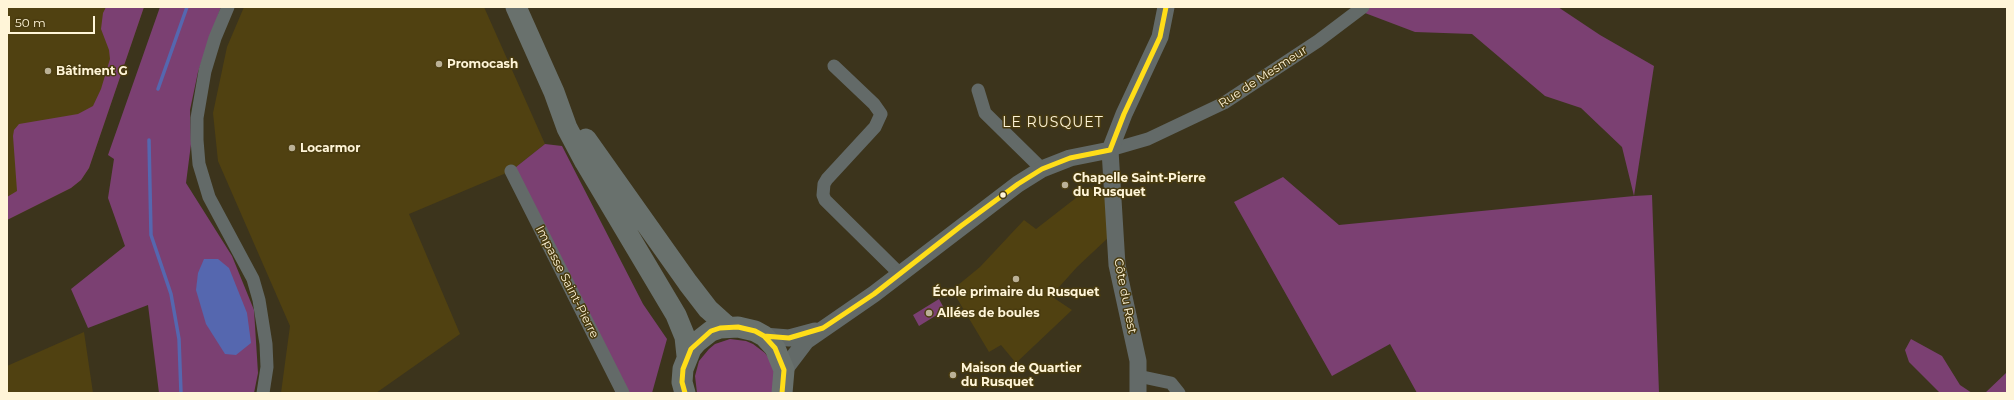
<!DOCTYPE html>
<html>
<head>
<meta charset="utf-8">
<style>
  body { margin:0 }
  #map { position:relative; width:2014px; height:400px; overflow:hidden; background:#3c341c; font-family:Montserrat,sans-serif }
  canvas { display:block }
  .frame { position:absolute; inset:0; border:8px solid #fff5d8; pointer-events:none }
  .scale { position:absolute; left:8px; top:16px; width:87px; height:18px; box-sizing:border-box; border:2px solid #fff5d8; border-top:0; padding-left:5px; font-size:12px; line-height:14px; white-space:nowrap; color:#fff5d8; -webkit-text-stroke:3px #493b0f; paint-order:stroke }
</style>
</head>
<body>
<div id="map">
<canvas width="2014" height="400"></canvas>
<div class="frame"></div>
<div class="scale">50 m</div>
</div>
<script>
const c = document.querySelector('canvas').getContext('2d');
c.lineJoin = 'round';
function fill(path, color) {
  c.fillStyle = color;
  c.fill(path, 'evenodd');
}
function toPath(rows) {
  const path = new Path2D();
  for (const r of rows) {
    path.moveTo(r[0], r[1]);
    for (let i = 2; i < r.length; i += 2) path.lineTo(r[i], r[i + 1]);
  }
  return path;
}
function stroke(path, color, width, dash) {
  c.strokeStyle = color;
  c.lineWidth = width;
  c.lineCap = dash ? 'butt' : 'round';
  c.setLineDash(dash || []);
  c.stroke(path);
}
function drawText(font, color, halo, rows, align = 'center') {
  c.font = font + ' Montserrat,sans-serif';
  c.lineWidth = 3;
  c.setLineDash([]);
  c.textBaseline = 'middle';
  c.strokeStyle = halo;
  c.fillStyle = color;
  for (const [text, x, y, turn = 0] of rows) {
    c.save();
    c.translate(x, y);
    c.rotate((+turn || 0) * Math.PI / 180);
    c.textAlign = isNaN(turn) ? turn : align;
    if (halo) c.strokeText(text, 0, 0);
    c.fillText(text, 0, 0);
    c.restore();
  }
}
const built = toPath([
  [7,7,144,7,89,168,81,180,71,188,7,220],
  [244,7,484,7,545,144,511,171,409,214,460,334,376,393,281,393,290,326,218,161,213,113,227,47],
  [1090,187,1095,193,1104,192,1109,237,1077,267,1051,296,1072,310,1016,363,1001,345,989,352,952,290,980,267,1024,220,1036,229],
  [84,332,93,393,7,393,7,366]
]);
const green = toPath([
  [106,7,144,7,89,168,81,180,71,188,7,220,7,197,17,191,13,136,14,130,19,124,78,114,93,106,101,89,110,59,109,50,101,29,103,13],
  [160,7,221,7,198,72,190,110,191,144,186,183,232,256,254,310,258,373,254,393,159,393,148,305,88,328,71,289,125,246,108,198,114,159,108,155],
  [1361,7,1558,7,1600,35,1654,66,1634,196,1652,195,1659,393,1417,393,1390,344,1332,376,1234,202,1283,177,1339,225,1634,196,1622,147,1581,108,1545,96,1472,34,1415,32,1357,10],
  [545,144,562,146,643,304,667,339,652,393,623,393,511,171],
  [939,299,945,310,919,326,913,315],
  [730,339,746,341,753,344,765,353,770,360,775,374,772,393,697,393,695,376,699,361,709,349,715,344],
  [1911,339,1942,356,1960,385,1972,393,1940,393,1909,362,1905,350],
  [2006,373,2007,393,1985,393]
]);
const water = toPath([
  [204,259,218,259,229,268,247,313,251,343,236,355,225,354,206,324,196,290,198,273]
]);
const stream = toPath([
  [158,89,187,7],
  [149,140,151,235,171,294,179,339,181,393]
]);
const minor = toPath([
  [228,7,215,38,205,71,197,118,197,140,199,164,209,197,253,279,259,300,266,344,267,367,263,393],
  [834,66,874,104,881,114,875,127,827,179,824,184,823,195,825,200,900,274],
  [978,90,985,113,1042,169],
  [1110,150,1148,139,1224,103,1318,41,1363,7],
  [511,171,623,393],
  [1138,376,1171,383,1179,393]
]);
const tertiary = toPath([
  [764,336,789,338,815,331],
  [784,370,806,341,874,294,1018,184,1042,169,1070,158,1110,150],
  [1138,393,1138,361,1117,265,1110,150,1124,114,1160,37,1166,7]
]);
const primary = toPath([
  [516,7,554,92,567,128,585,162,676,315,685,337,687,356],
  [586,139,688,283,708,309,728,327],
  [685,393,682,382,683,369,691,349,697,342,711,331,720,328,738,327,755,331,764,336,775,348,784,370,782,393]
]);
const bus1 = toPath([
  [1110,150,1124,114,1160,37,1166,7],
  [764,336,789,338,823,328,874,294,961,226,1018,184,1042,169,1070,158,1110,150],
  [685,393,682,382,683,369,691,349,711,331,720,328,738,327,755,331,764,336,775,348,784,370,782,393]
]);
const markers = [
  [439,64,4,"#bbb196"],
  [48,71,4,"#bbb196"],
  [292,148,4,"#bbb196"],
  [1065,185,4,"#bbb196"],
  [1003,195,3.5,"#fff5d8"],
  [1016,279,4,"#bbb196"],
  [929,313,4,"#bbb196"],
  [953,375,4,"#bbb196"]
];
const poiNames = [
  ["Promocash",447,64],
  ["Bâtiment G",56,71],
  ["Locarmor",300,148],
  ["Chapelle Saint-Pierre",1073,178],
  ["du Rusquet",1073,192],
  ["École primaire du Rusquet",1016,292,"center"],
  ["Allées de boules",937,313],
  ["Maison de Quartier",961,368],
  ["du Rusquet",961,382]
];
const streetNames = [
  ["Rue de Mesmeur",1263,77,-33],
  ["Impasse Saint-Pierre",567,282,63],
  ["Côte du Rest",1125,296,79]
];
const quarterNames = [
  ["LE RUSQUET",1053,123]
];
fill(built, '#504111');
fill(green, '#7b4072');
fill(water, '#5567af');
stroke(stream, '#5567af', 3.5);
stroke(minor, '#636a68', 13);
stroke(tertiary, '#636a68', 17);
stroke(primary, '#69716d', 21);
stroke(bus1, '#ffdd18', 5);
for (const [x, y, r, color] of markers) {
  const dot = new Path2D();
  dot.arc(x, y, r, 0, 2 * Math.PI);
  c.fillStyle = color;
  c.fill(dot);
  stroke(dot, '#493b0f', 1.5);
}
drawText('bold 12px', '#fff5d8', '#493b0f', poiNames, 'left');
drawText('12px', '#fff5d8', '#493b0f', streetNames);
c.letterSpacing = '1px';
drawText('14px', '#fff5d8', '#493b0f', quarterNames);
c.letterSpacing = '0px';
</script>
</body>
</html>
